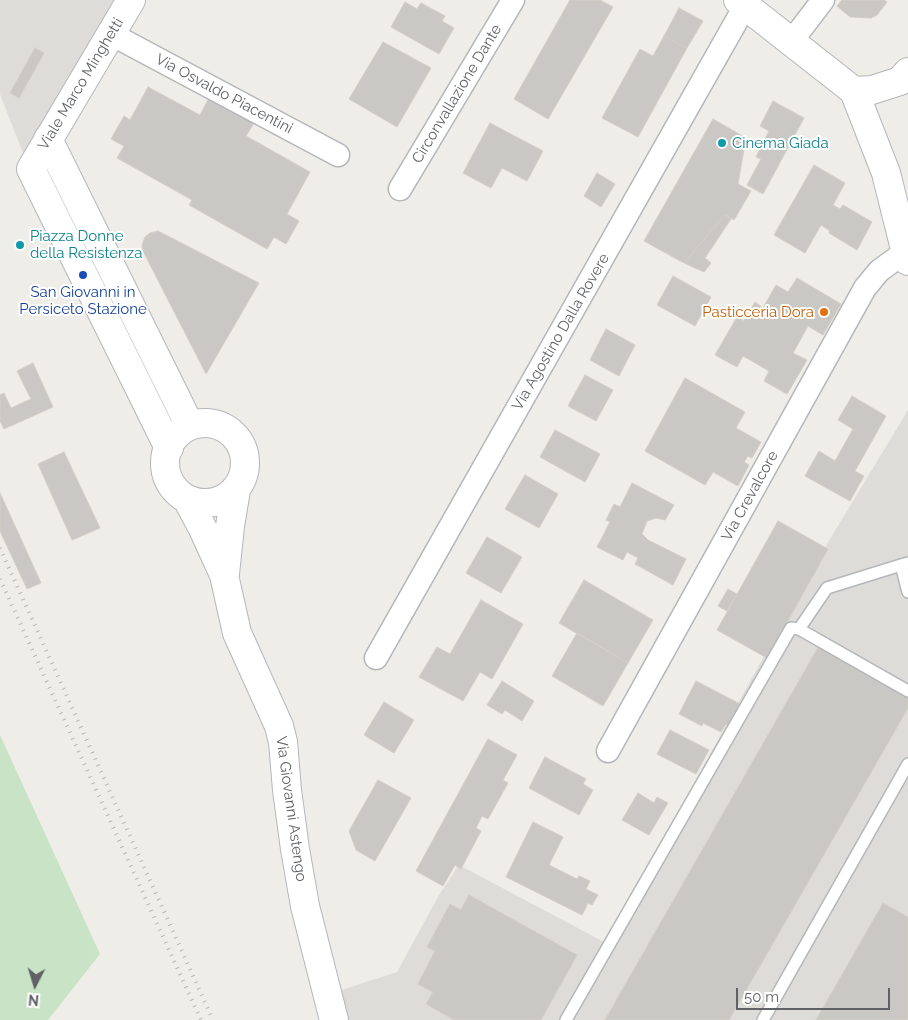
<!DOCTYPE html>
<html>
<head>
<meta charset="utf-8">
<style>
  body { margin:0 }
  #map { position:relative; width:908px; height:1020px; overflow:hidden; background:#efede7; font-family:Raleway,sans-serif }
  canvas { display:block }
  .north { position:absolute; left:10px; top:960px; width:50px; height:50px; -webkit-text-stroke:4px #fff; paint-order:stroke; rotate:185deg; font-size:14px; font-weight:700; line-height:20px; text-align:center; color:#5f6265 }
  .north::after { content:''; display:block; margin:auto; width:18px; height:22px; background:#5f6265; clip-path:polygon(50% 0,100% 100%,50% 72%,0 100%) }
  .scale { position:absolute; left:736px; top:988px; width:154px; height:22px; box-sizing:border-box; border:2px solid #5f6265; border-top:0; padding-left:6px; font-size:15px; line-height:18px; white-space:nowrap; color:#5f6265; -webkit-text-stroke:4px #fff; paint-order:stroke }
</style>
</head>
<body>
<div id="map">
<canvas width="908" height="1020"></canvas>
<div class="north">N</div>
<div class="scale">50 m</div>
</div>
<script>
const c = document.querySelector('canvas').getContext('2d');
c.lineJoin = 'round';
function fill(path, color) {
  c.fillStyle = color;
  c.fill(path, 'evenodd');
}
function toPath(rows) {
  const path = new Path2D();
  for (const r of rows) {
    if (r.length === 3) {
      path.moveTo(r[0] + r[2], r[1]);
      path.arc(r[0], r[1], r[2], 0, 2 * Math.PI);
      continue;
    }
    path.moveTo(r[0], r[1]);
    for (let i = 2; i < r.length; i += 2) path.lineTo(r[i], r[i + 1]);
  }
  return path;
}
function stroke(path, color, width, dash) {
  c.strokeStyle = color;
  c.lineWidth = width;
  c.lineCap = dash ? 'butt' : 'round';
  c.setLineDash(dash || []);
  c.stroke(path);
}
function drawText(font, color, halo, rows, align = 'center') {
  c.font = font + ' Raleway,sans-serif';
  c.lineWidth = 4;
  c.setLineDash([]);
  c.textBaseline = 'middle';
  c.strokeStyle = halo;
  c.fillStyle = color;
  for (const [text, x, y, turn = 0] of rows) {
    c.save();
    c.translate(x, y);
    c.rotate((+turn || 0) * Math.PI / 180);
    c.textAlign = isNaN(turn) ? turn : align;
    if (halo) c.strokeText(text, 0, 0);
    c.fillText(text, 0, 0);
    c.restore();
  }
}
const industrial = toPath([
  [0,0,128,0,30,171,0,94],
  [908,410,908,1020,323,1020,317,998,397,972,439,895,459,865,606,943,812,569]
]);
const green = toPath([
  [0,735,100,954,48,1020,0,1020]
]);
const building = toPath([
  [570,0,600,0,613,7,548,119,514,99,570,0],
  [842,0,884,0,887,2,877,15,871,18,850,17,837,6,842,0],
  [405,2,417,9,421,3,445,16,442,21,454,28,439,54,391,27,405,2],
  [679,8,703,21,687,48,664,36,679,8],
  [664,36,687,48,638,137,602,118,640,49,653,56,664,36],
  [383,42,431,68,397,127,349,99,383,42],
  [35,48,44,53,19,98,10,93,35,48],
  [148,87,200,115,209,98,254,123,246,136,310,172,287,214,299,221,286,244,274,237,267,249,189,205,192,200,117,158,124,146,111,139,124,116,130,120,148,87],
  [773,101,804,118,763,194,747,185,761,159,756,157,769,131,760,126,773,101],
  [713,119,746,138,738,184,751,191,734,220,725,215,684,263,644,241,713,119],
  [490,123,543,151,527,181,502,168,491,188,463,173,490,123],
  [814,165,845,183,833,205,840,209,843,205,872,222,857,250,829,233,830,231,821,225,805,253,774,235,814,165],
  [597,173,615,184,601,207,584,196,597,173],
  [725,215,731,219,705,258,711,263,704,272,684,263,725,215],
  [158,231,259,283,206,374,143,251,142,245,145,237,150,233,158,231],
  [673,276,711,297,695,326,657,305,673,276],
  [797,278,841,304,823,335,808,326,793,353,807,360,787,394,764,381,769,371,743,356,737,367,715,355,737,317,744,321,755,302,763,308,776,285,788,292,797,278],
  [606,329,635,345,619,376,590,360,606,329],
  [33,363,53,407,4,429,0,421,0,395,4,393,11,408,31,399,17,371,33,363],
  [585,375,613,390,596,421,568,406,585,375],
  [685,378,745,412,736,428,761,442,752,458,748,456,744,462,749,465,738,486,713,472,705,485,645,451,685,378],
  [852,396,886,416,855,471,864,476,850,501,805,476,819,451,835,461,853,429,838,420,852,396],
  [555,430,600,454,585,482,540,457,555,430],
  [64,452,100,528,72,540,38,464,64,452],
  [525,475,558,494,539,528,505,509,525,475],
  [632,483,674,505,665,520,656,518,647,521,642,534,648,540,686,559,673,585,635,564,638,558,627,552,623,560,597,547,610,522,606,520,614,504,620,507,632,483],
  [0,493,41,583,27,589,0,531,0,493],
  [778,521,828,549,767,658,717,630,778,521],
  [487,537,522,557,501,593,466,573,487,537],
  [584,580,653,620,628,663,559,623,584,580],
  [728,589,737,594,727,611,718,606,728,589],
  [481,600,523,624,492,679,480,672,463,701,419,677,437,647,450,654,481,600],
  [577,633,628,663,603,706,552,676,577,633],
  [820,644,908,695,908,708,729,1020,605,1020,820,644],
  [502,681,534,701,522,721,505,710,502,714,487,705,502,681],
  [696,681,742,705,731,726,726,724,721,732,703,723,702,726,679,714,696,681],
  [384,702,414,720,394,753,364,735,384,702],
  [670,730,709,750,696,774,657,754,670,730],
  [488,739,517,755,503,780,508,783,488,819,482,816,476,828,481,831,461,869,455,865,443,886,416,871,488,739],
  [545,757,586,779,583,784,593,790,579,815,529,788,545,757],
  [378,780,411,798,375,861,356,850,349,831,378,780],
  [638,793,654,803,657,797,668,803,649,835,622,820,638,793],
  [533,822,563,837,549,865,577,879,579,876,590,881,586,889,598,895,592,905,588,903,582,915,506,877,533,822],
  [469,895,577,955,541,1020,454,1020,426,1004,433,992,418,984,435,951,427,947,450,904,461,910,469,895],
  [883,903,908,917,908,1020,816,1020,883,903]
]);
const lane = toPath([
  [908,563,901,565,908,592],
  [901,565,827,588,799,629,908,691],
  [566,1020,791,628,799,629],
  [763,1020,908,764]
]);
const street = toPath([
  [111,34,338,155],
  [791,42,823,0],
  [400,189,513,0],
  [376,658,745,6],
  [608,751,865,288,879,271,905,252]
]);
const secondary = toPath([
  [131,0,31,169,169,448],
  [738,0,854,91,872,90,900,81,908,72],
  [854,91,886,173,908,261],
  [48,139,190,426],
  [205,463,40],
  [187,499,203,529,224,575,237,633,279,726,283,742,287,790,295,849,305,906,334,1020],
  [225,574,230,526,236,490]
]);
const rail = toPath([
  [0,548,213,1020],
  [0,579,201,1020]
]);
const markers = [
  [722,143,5,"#0f9aa8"],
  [20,245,5,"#0f9aa8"],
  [83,275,5,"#1a4fb4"],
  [824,312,5,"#e8710a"]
];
const streetNames = [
  ["Viale Marco Minghetti",81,84,-59],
  ["Via Osvaldo Piacentini",224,94,28],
  ["Circonvallazione Dante",457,94,-59],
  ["Via Agostino Dalla Rovere",561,332,-60],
  ["Via Crevalcore",750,496,-61],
  ["Via Giovanni Astengo",291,809,82]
];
const cultureNames = [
  ["Cinema Giada",732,143],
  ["Piazza Donne",30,236],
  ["della Resistenza",30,253]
];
const transitNames = [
  ["San Giovanni in",83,292],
  ["Persiceto Stazione",83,309]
];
const foodNames = [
  ["Pasticceria Dora",814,312]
];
fill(industrial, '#dedcd9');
fill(green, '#c9e3c7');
fill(building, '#cac8c4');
stroke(building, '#d3cec6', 1);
stroke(lane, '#b4b7ba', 14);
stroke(street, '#b4b7ba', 25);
stroke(secondary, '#b3b6ba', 30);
stroke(lane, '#fff', 11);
stroke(street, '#fff', 22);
stroke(secondary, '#fff', 28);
stroke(rail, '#b5b6b6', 4, [1, 6]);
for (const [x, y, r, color] of markers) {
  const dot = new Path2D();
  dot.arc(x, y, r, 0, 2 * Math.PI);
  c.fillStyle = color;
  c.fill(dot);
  stroke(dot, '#fff', 2);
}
drawText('15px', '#5f6265', '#fff', streetNames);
drawText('15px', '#0d838f', '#fff', cultureNames, 'left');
drawText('15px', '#164399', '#fff', transitNames);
drawText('15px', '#c56008', '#fff', foodNames, 'right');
</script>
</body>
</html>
